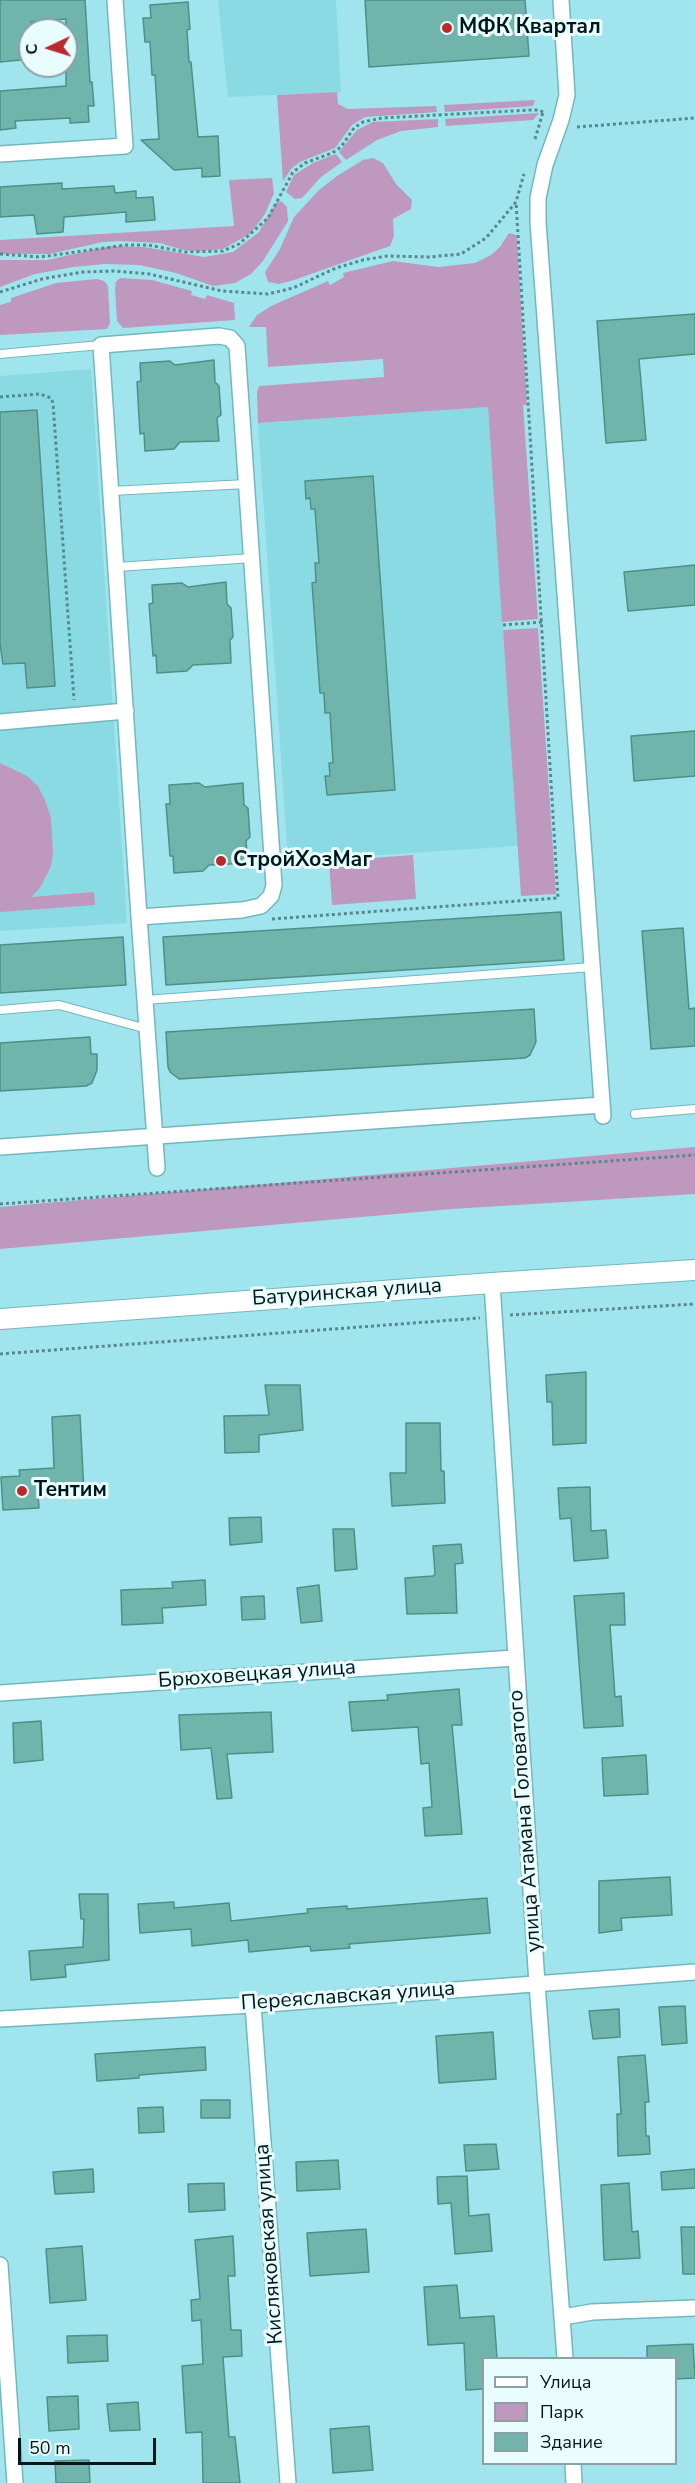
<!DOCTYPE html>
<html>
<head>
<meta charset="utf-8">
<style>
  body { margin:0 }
  #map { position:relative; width:695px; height:2483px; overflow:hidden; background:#a0e5ed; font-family:"Nunito Sans",sans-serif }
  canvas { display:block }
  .legend { position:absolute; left:482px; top:2357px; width:195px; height:108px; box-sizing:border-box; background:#e9fdff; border:2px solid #8ca1a3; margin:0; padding:8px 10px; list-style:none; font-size:18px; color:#00171a }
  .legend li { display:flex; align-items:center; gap:12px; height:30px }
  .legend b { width:30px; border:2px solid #8ca1a3 }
  .north { position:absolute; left:18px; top:18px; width:60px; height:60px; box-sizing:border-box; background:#e9fdff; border:2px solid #8ca1a3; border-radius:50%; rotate:266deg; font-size:16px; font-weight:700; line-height:24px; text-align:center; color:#00171a }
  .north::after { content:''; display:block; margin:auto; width:21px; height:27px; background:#b9292d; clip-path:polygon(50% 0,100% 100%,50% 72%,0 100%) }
  .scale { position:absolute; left:18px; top:2438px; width:138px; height:27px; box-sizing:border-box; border:3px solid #00171a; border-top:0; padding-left:8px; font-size:18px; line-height:21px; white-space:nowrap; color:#00171a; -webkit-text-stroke:4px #e9fdff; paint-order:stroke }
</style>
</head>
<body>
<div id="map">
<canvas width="695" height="2483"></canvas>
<ul class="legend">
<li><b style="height:8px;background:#fff"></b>Улица</li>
<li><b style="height:16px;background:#be98bf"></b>Парк</li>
<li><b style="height:16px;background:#71b4ab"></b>Здание</li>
</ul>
<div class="north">С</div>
<div class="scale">50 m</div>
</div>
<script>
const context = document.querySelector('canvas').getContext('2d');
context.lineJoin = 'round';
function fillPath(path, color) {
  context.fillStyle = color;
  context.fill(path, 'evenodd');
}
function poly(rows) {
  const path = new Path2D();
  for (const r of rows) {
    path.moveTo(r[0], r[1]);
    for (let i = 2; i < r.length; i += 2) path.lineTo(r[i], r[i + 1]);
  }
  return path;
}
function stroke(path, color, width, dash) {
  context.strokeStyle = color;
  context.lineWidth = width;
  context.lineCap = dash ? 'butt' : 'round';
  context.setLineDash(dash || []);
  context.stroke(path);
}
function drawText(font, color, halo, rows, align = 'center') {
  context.font = font + ' "Nunito Sans",sans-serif';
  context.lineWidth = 6;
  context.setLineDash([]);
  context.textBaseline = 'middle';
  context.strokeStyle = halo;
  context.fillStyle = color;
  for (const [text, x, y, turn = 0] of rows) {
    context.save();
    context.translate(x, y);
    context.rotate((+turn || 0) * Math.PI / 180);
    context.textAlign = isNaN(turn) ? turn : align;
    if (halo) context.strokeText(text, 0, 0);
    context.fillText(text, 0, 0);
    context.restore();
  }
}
const built = poly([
  [218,0,336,0,341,92,228,97],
  [91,369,127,923,0,931,0,376],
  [488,407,518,846,288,861,258,423]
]);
const green = poly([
  [337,92,338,104,348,109,436,106,437,112,365,117,352,125,335,148,300,162,292,168,283,181,277,95],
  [535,100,533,106,445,112,444,105],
  [539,113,533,120,446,126,445,119],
  [438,119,438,127,401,131,377,140,346,160,339,152,357,130,373,122],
  [336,154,342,162,321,177,302,198,295,199,286,192,294,175,313,163],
  [373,158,383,163,396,184,412,200,411,209,393,219,394,236,390,246,294,280,279,284,268,282,265,272,280,249,294,217,319,190,337,176,363,160],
  [272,178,274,193,265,214,251,233,223,249,200,251,183,250,160,243,121,241,103,242,49,254,0,254,0,240,234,226,229,180],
  [277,201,282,202,287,207,288,221,263,261,251,274,235,283,213,286,176,273,139,265,105,264,73,267,35,274,0,287,0,260,47,260,111,246,144,247,204,257,233,252,259,232],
  [509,233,516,235,517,239,527,405,523,405,538,619,502,622,488,407,258,423,257,392,259,386,384,377,383,359,268,367,266,327,249,327,257,315,271,306,328,281,330,285,344,277,343,273,393,261,438,267,475,263,491,255,500,247],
  [120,278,152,280,192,291,191,295,205,299,207,295,234,303,235,320,123,328,117,321,115,289,116,282],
  [97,279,104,281,108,286,110,323,107,329,0,335,0,305,11,302,11,298,56,283],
  [538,628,556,894,521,896,503,630],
  [0,763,27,776,38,786,45,800,51,818,53,853,51,866,40,888,31,897,94,892,95,905,0,912],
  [413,855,416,899,332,905,329,861],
  [695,1147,695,1194,452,1209,0,1249,0,1207]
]);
const building = poly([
  [0,0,85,0,90,82,92,82,94,106,88,106,89,122,70,123,70,118,15,121,16,128,0,130,0,91,66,86,66,19,31,22,30,59,0,62,0,0],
  [365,0,525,0,529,56,369,67,365,0],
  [188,2,190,29,187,30,189,62,191,62,198,137,218,136,220,176,202,177,202,168,174,170,141,140,159,139,155,75,152,75,150,42,145,42,143,18,151,18,150,5,188,2],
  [62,183,62,189,114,186,115,193,136,191,136,198,153,197,155,220,126,222,126,212,64,217,63,232,37,234,34,215,0,217,0,187,62,183],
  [695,314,695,354,639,359,646,440,606,443,597,321,695,314],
  [214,360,215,382,219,386,221,415,217,418,219,441,180,442,174,449,145,451,144,433,140,434,137,382,141,381,140,363,170,361,175,365,214,360],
  [37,410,55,686,27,688,25,663,3,664,0,644,0,412,37,410],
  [373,476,395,790,327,795,325,776,330,776,329,763,333,763,330,713,325,713,324,693,320,693,312,583,316,582,315,563,319,563,315,509,311,509,310,498,306,499,305,481,373,476],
  [695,565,695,605,628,611,624,572,695,565],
  [226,582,227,604,231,608,233,637,230,640,231,663,193,665,187,671,157,673,156,655,153,656,149,604,153,603,152,585,182,583,188,587,226,582],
  [695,731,695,776,634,781,631,736,695,731],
  [199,783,205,787,243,783,244,805,248,808,250,837,246,841,248,863,209,865,203,871,174,873,173,856,170,856,166,804,170,804,169,785,199,783],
  [561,912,564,960,166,985,163,937,561,912],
  [683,928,689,1009,695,1008,695,1046,651,1049,642,931,683,928],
  [123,937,126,985,0,993,0,945,123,937],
  [534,1009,536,1042,530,1055,525,1058,179,1079,170,1072,168,1067,166,1032,534,1009],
  [90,1037,91,1054,97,1054,97,1070,92,1083,86,1086,0,1091,0,1043,90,1037],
  [586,1372,586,1443,553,1445,552,1402,547,1402,546,1375,586,1372],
  [265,1385,300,1385,303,1430,259,1435,259,1452,225,1453,224,1416,269,1415,265,1385],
  [80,1415,84,1493,38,1495,39,1508,3,1510,1,1477,20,1476,19,1470,54,1468,52,1417,80,1415],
  [406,1423,440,1423,441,1471,444,1471,445,1503,392,1506,390,1473,406,1473,406,1423],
  [590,1487,591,1531,606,1530,608,1558,574,1561,571,1518,560,1519,558,1488,590,1487],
  [261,1517,262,1542,230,1545,229,1518,261,1517],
  [333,1529,354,1529,357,1569,335,1571,333,1529],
  [461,1544,463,1563,455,1564,457,1613,407,1614,405,1578,433,1576,435,1574,433,1546,461,1544],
  [205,1580,206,1605,162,1608,163,1623,122,1625,121,1590,173,1588,172,1582,205,1580],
  [319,1585,322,1621,301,1623,297,1588,319,1585],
  [624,1593,625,1625,610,1625,615,1697,621,1696,623,1726,584,1728,574,1596,624,1593],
  [264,1596,265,1619,242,1620,241,1597,264,1596],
  [459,1689,462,1725,452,1725,462,1834,425,1836,423,1808,432,1807,429,1763,421,1764,418,1727,352,1731,349,1702,388,1700,387,1695,459,1689],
  [271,1712,273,1752,227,1754,232,1798,217,1799,211,1748,181,1750,179,1715,271,1712],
  [41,1721,43,1760,14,1763,13,1723,41,1721],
  [646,1755,648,1794,604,1796,602,1758,646,1755],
  [670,1877,672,1915,621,1918,622,1930,599,1933,599,1881,670,1877],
  [79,1894,108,1894,109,1960,65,1965,66,1977,31,1980,29,1951,83,1947,84,1919,81,1919,79,1894],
  [487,1898,490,1933,349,1944,350,1948,311,1951,310,1946,249,1952,248,1940,192,1946,191,1929,140,1933,138,1904,174,1902,174,1908,229,1903,231,1921,308,1913,307,1909,347,1906,347,1909,487,1898],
  [685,2006,687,2043,662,2045,659,2007,685,2006],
  [619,2009,620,2037,593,2039,589,2011,619,2009],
  [493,2032,496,2079,439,2083,436,2036,493,2032],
  [205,2047,206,2070,139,2075,139,2078,97,2081,95,2054,205,2047],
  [645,2055,649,2102,645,2102,646,2136,649,2136,650,2154,618,2156,617,2114,621,2114,618,2057,645,2055],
  [201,2100,230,2100,230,2118,201,2118,201,2100],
  [163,2107,164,2132,139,2133,138,2108,163,2107],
  [496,2144,499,2169,466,2171,464,2145,496,2144],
  [338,2160,340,2189,297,2191,296,2162,338,2160],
  [93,2169,94,2192,55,2194,53,2172,93,2169],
  [695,2169,695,2188,662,2190,661,2172,695,2169],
  [467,2176,469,2216,489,2214,492,2251,455,2254,451,2203,438,2204,437,2177,467,2176],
  [224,2183,225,2210,189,2212,188,2184,224,2183],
  [629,2183,632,2232,638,2231,640,2258,604,2260,601,2185,629,2183],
  [681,2227,695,2227,695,2274,683,2274,681,2227],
  [366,2229,369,2272,310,2276,307,2233,366,2229],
  [233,2236,235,2276,228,2276,231,2330,241,2330,242,2356,223,2357,229,2437,235,2437,240,2483,203,2483,202,2432,186,2433,182,2366,203,2364,201,2320,192,2321,191,2300,200,2299,195,2240,233,2236],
  [82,2246,86,2300,50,2303,46,2249,82,2246],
  [457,2285,460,2318,494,2316,497,2358,483,2358,483,2389,466,2390,464,2343,428,2345,424,2287,457,2285],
  [107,2335,108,2361,68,2363,67,2336,107,2335],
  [693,2344,695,2378,675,2379,675,2358,647,2358,647,2346,693,2344],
  [78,2396,79,2429,49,2431,47,2397,78,2396],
  [138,2402,140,2430,110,2431,107,2404,138,2402],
  [369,2426,373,2470,333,2473,330,2429,369,2426],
  [89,2460,90,2483,56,2483,55,2461,89,2460]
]);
const path = poly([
  [577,127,695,118],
  [535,139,543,112],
  [0,254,40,257,126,245,148,245,185,252,223,251,239,244,268,218,293,172,305,163,332,153,341,147,354,128,363,122,382,118,530,110,538,110,546,113],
  [0,292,42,279,83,272,114,271,149,274,222,291,268,294,293,288,336,268,363,260,387,256,429,257,461,254,486,238,516,202,524,174],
  [0,397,40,394,51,398,53,403,74,700],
  [503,625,543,622],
  [272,919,558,898,516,202],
  [0,1204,695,1155],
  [510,1315,695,1304],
  [0,1354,480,1318]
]);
const service = poly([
  [0,354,101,345],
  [111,491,247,484],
  [117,567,253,558],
  [145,1000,592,967],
  [0,1010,59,1005,147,1029],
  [635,1114,695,1109]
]);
const minor = poly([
  [561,0,567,95,561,120,545,165,538,198,538,222,603,1116],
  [0,154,125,146,115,0],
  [0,722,126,711],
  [139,917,242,910,261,906,271,896,274,885,237,346,230,338,219,336,101,345,139,917,157,1168],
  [0,1147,602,1105],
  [492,1283,537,1984,565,2358],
  [0,1693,514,1658],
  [253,2005,288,2483],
  [0,2019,253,2005,695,1972],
  [0,2265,15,2483],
  [563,2317,592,2312,695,2308],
  [573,2464,574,2483]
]);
const tertiary = poly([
  [0,1319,492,1283,695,1270]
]);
const markers = [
  [447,28,6,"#b9292d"],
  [221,861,6,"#b9292d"],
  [22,1491,6,"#b9292d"]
];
const poiNames = [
  ["МФК Квартал",459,28],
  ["СтройХозМаг",233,861],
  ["Тентим",34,1491]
];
const streetNames = [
  ["Батуринская улица",347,1293,-4],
  ["Брюховецкая улица",257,1675,-4],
  ["улица Атамана Головатого",526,1821,-94],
  ["Переяславская улица",348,1997,-4],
  ["Кисляковская улица",270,2244,-94]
];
fillPath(built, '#89dae3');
fillPath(green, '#be98bf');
fillPath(building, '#71b4ab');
stroke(building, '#4d9088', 1.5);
stroke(service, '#72b7bf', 10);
stroke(minor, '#72b7bf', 18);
stroke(tertiary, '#72b7bf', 22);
stroke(path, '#57888d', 3, [3, 3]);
stroke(service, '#fff', 8);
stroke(minor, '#fff', 15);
stroke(tertiary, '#fff', 20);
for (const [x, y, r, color] of markers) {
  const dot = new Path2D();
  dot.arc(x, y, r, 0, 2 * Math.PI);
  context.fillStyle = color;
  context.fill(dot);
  stroke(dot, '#e9fdff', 2);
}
drawText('bold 21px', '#00171a', '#e9fdff', poiNames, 'left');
drawText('21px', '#00171a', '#e9fdff', streetNames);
</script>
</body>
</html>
